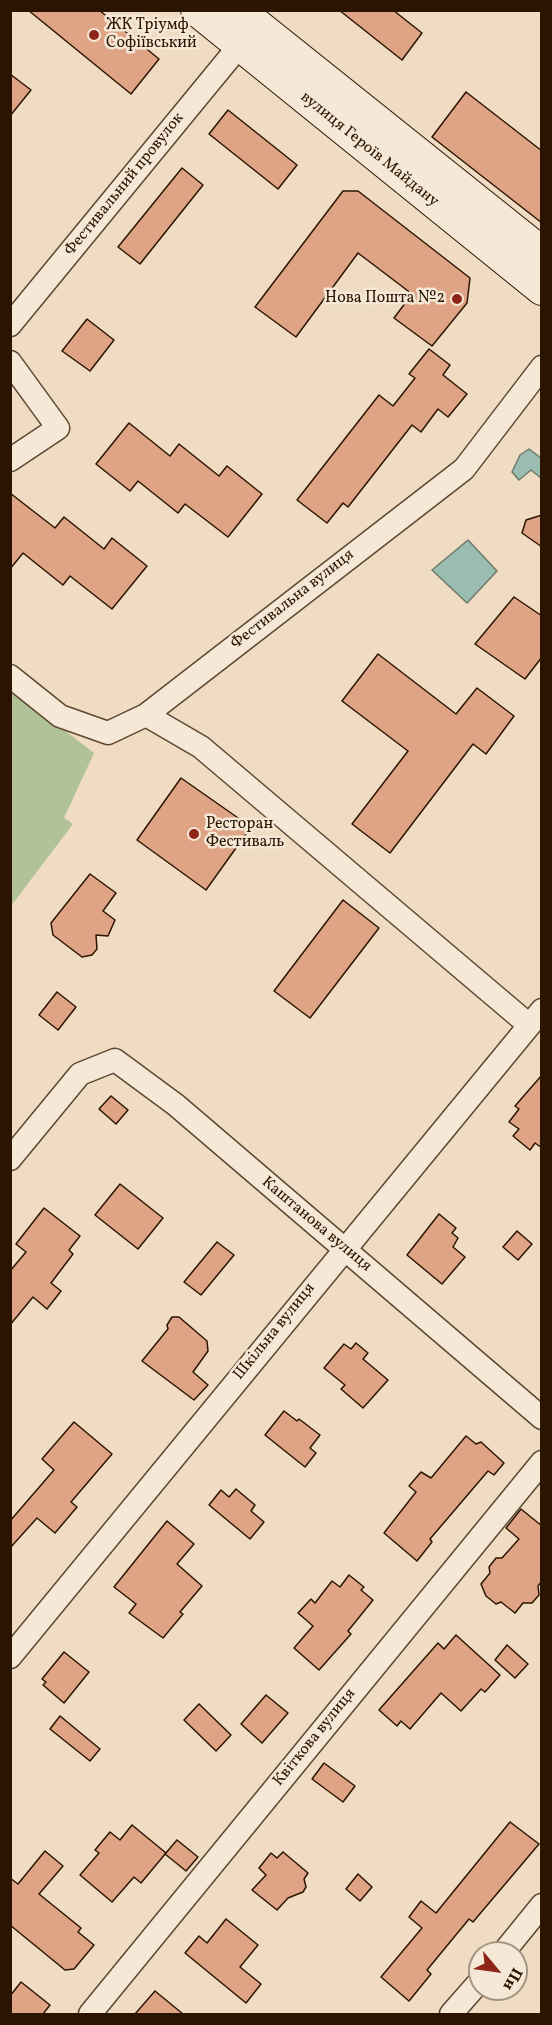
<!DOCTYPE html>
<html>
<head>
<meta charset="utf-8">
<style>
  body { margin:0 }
  #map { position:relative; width:552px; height:2025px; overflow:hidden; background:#efdcc2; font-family:Vollkorn,serif }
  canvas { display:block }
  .frame { position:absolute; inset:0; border:12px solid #2c1500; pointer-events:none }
  .north { position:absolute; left:468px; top:1941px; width:60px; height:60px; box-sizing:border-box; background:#f5e8d7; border:2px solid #a59481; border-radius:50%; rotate:119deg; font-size:16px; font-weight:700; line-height:24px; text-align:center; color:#2c1500 }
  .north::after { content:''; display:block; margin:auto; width:21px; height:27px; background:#8f2418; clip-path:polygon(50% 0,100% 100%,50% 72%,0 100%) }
</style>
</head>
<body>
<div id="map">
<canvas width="552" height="2025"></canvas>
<div class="frame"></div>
<div class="north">Пн</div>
</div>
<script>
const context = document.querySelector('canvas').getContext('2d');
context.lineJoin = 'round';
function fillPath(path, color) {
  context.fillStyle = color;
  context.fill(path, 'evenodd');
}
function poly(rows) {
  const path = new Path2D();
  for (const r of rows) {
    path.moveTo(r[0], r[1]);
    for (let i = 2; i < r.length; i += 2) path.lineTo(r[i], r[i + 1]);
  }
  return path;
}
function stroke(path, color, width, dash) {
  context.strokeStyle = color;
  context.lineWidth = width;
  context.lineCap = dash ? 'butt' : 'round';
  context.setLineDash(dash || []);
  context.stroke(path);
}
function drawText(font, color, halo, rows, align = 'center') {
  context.font = font + ' Vollkorn,serif';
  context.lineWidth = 5;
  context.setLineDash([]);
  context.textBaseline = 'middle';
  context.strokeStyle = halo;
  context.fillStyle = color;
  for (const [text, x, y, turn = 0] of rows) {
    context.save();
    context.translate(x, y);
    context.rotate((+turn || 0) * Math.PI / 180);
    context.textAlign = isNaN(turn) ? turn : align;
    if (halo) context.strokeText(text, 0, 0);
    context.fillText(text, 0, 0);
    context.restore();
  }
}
const green = poly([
  [10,688,94,753,64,818,73,824,11,906]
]);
const water = poly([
  [529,449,541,458,541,478,531,470,519,480,512,472,520,455,529,449],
  [468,540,497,571,467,603,432,570,468,540]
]);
const building = poly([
  [28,10,99,10,159,59,131,94,28,10],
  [339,10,393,10,422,33,402,60,339,10],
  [10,74,31,90,10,116,10,74],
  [466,92,542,151,542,223,432,137,466,92],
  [228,110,297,165,278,189,209,134,228,110],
  [182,168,203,185,140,264,118,247,182,168],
  [343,191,358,191,470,278,467,303,432,346,394,318,412,294,358,253,296,337,255,307,343,191],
  [87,319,114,340,90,371,62,351,87,319],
  [429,349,450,365,443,375,467,394,448,417,438,409,421,432,412,425,348,507,343,503,327,523,297,500,379,395,393,406,415,378,409,374,429,349],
  [129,423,170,456,179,444,219,476,227,466,262,494,228,537,185,504,178,513,138,481,130,491,96,464,129,423],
  [10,493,55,528,64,517,104,549,112,538,147,566,112,609,70,576,63,585,23,553,10,569,10,493],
  [542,515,542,547,522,533,526,520,542,515],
  [514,597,542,616,542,657,525,679,475,644,514,597],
  [378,654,456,714,477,688,514,716,486,754,473,744,390,853,352,824,408,751,342,701,378,654],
  [181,778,251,827,206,890,137,840,181,778],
  [90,874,116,893,103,911,115,920,108,936,96,935,97,949,92,955,82,957,53,935,51,923,90,874],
  [343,900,379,928,310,1018,274,991,343,900],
  [57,992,76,1007,58,1030,39,1015,57,992],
  [542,1075,542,1148,535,1143,530,1150,513,1136,519,1129,509,1122,519,1109,515,1106,542,1075],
  [111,1096,128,1110,116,1124,99,1109,111,1096],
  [120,1184,163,1218,138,1249,95,1215,120,1184],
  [44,1208,80,1236,69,1250,73,1254,51,1283,61,1291,47,1309,33,1297,10,1325,10,1271,26,1252,16,1244,44,1208],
  [439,1214,456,1228,452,1233,458,1238,453,1247,465,1257,442,1284,407,1255,439,1214],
  [517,1231,532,1244,518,1260,503,1247,517,1231],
  [217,1242,234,1255,201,1295,184,1282,217,1242],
  [172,1317,179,1317,207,1341,208,1351,193,1372,208,1385,194,1400,142,1361,168,1329,167,1325,172,1317],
  [356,1343,368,1353,363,1359,388,1380,363,1408,341,1389,345,1385,324,1368,344,1344,351,1349,356,1343],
  [284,1411,297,1421,299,1419,320,1435,310,1448,316,1453,305,1467,265,1435,284,1411],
  [74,1422,112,1454,71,1502,77,1507,55,1533,37,1518,10,1548,10,1521,54,1470,42,1459,74,1422],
  [466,1436,476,1444,481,1442,504,1463,494,1475,488,1471,430,1539,432,1542,417,1561,384,1533,416,1492,409,1486,421,1472,431,1478,466,1436],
  [236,1489,255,1505,251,1511,264,1522,250,1539,209,1505,221,1490,229,1497,236,1489],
  [521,1509,542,1526,542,1581,538,1586,539,1595,532,1603,523,1603,515,1613,501,1602,496,1604,486,1596,481,1584,490,1573,489,1567,496,1558,502,1558,519,1539,506,1528,521,1509],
  [167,1521,194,1544,177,1564,202,1586,180,1612,183,1614,163,1638,129,1613,136,1604,114,1587,167,1521],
  [349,1575,364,1587,361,1590,373,1600,348,1631,351,1634,319,1670,294,1648,313,1626,298,1613,311,1599,315,1603,332,1581,340,1587,349,1575],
  [456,1635,500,1675,485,1692,481,1689,461,1711,441,1693,410,1729,401,1721,397,1726,379,1710,438,1643,444,1649,456,1635],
  [507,1645,528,1664,515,1678,495,1660,507,1645],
  [64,1652,89,1672,64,1703,43,1685,46,1682,42,1679,64,1652],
  [266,1695,288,1713,262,1743,241,1724,266,1695],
  [199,1704,231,1735,216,1751,184,1720,199,1704],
  [60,1716,100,1749,90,1761,50,1729,60,1716],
  [324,1763,355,1786,343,1802,312,1779,324,1763],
  [510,1822,539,1844,473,1922,469,1919,427,1970,431,1974,409,2001,381,1977,422,1928,409,1917,421,1901,436,1913,510,1822],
  [132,1825,166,1853,141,1883,134,1877,112,1902,80,1875,99,1853,95,1850,110,1832,120,1840,132,1825],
  [177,1840,198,1857,186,1871,165,1854,177,1840],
  [45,1851,63,1866,39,1894,81,1928,78,1932,94,1945,74,1969,65,1970,10,1925,10,1878,18,1884,45,1851],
  [283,1852,308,1873,304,1879,306,1887,303,1892,288,1898,277,1910,252,1890,266,1875,259,1868,271,1853,277,1858,283,1852],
  [358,1874,372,1887,360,1901,346,1889,358,1874],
  [226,1919,258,1945,240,1967,261,1984,246,2003,185,1953,199,1936,207,1943,226,1919],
  [21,1982,50,2005,43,2014,10,2014,10,1996,21,1982],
  [155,1991,183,2014,135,2014,155,1991]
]);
const street = poly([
  [10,325,240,45],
  [10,362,58,428,10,460],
  [10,676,60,716,108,733,146,715,464,469,542,367],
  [146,715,201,747,529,1025],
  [10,1159,80,1074,115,1060,176,1105,542,1418],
  [10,1657,542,1010],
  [503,1953,542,1905],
  [90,2014,542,1462],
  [451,2014,480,1981]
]);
const secondary = poly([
  [197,10,542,289],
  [238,10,542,253]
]);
const markers = [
  [94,35,6,"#8f2418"],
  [457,299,6,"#8f2418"],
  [194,834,6,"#8f2418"]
];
const poiNames = [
  ["ЖК Тріумф",106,26],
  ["Софіївський",106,44],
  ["Нова Пошта №2",445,299,"right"],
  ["Ресторан",206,825],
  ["Фестиваль",206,843]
];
const streetNames = [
  ["вулиця Героїв Майдану",369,150,39],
  ["Фестивальний провулок",125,185,-51],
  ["Фестивальна вулиця",293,600,-38],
  ["Каштанова вулиця",316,1225,40],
  ["Шкільна вулиця",275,1332,-51],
  ["Квіткова вулиця",315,1738,-51]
];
fillPath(green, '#b2c298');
fillPath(water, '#9abcb1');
stroke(water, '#6e796a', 1.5);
fillPath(building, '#dfa486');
stroke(building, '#2c1500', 1.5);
stroke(street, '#5d4730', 25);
stroke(secondary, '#2c1500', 34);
stroke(street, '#f5e8d7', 22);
stroke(secondary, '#f5e8d7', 32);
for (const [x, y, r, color] of markers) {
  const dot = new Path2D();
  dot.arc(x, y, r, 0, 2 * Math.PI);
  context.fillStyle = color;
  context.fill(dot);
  stroke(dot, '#f5e8d7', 2);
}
drawText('16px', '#2c1500', '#f5e8d7', poiNames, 'left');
drawText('16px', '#2c1500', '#f5e8d7', streetNames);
</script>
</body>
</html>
